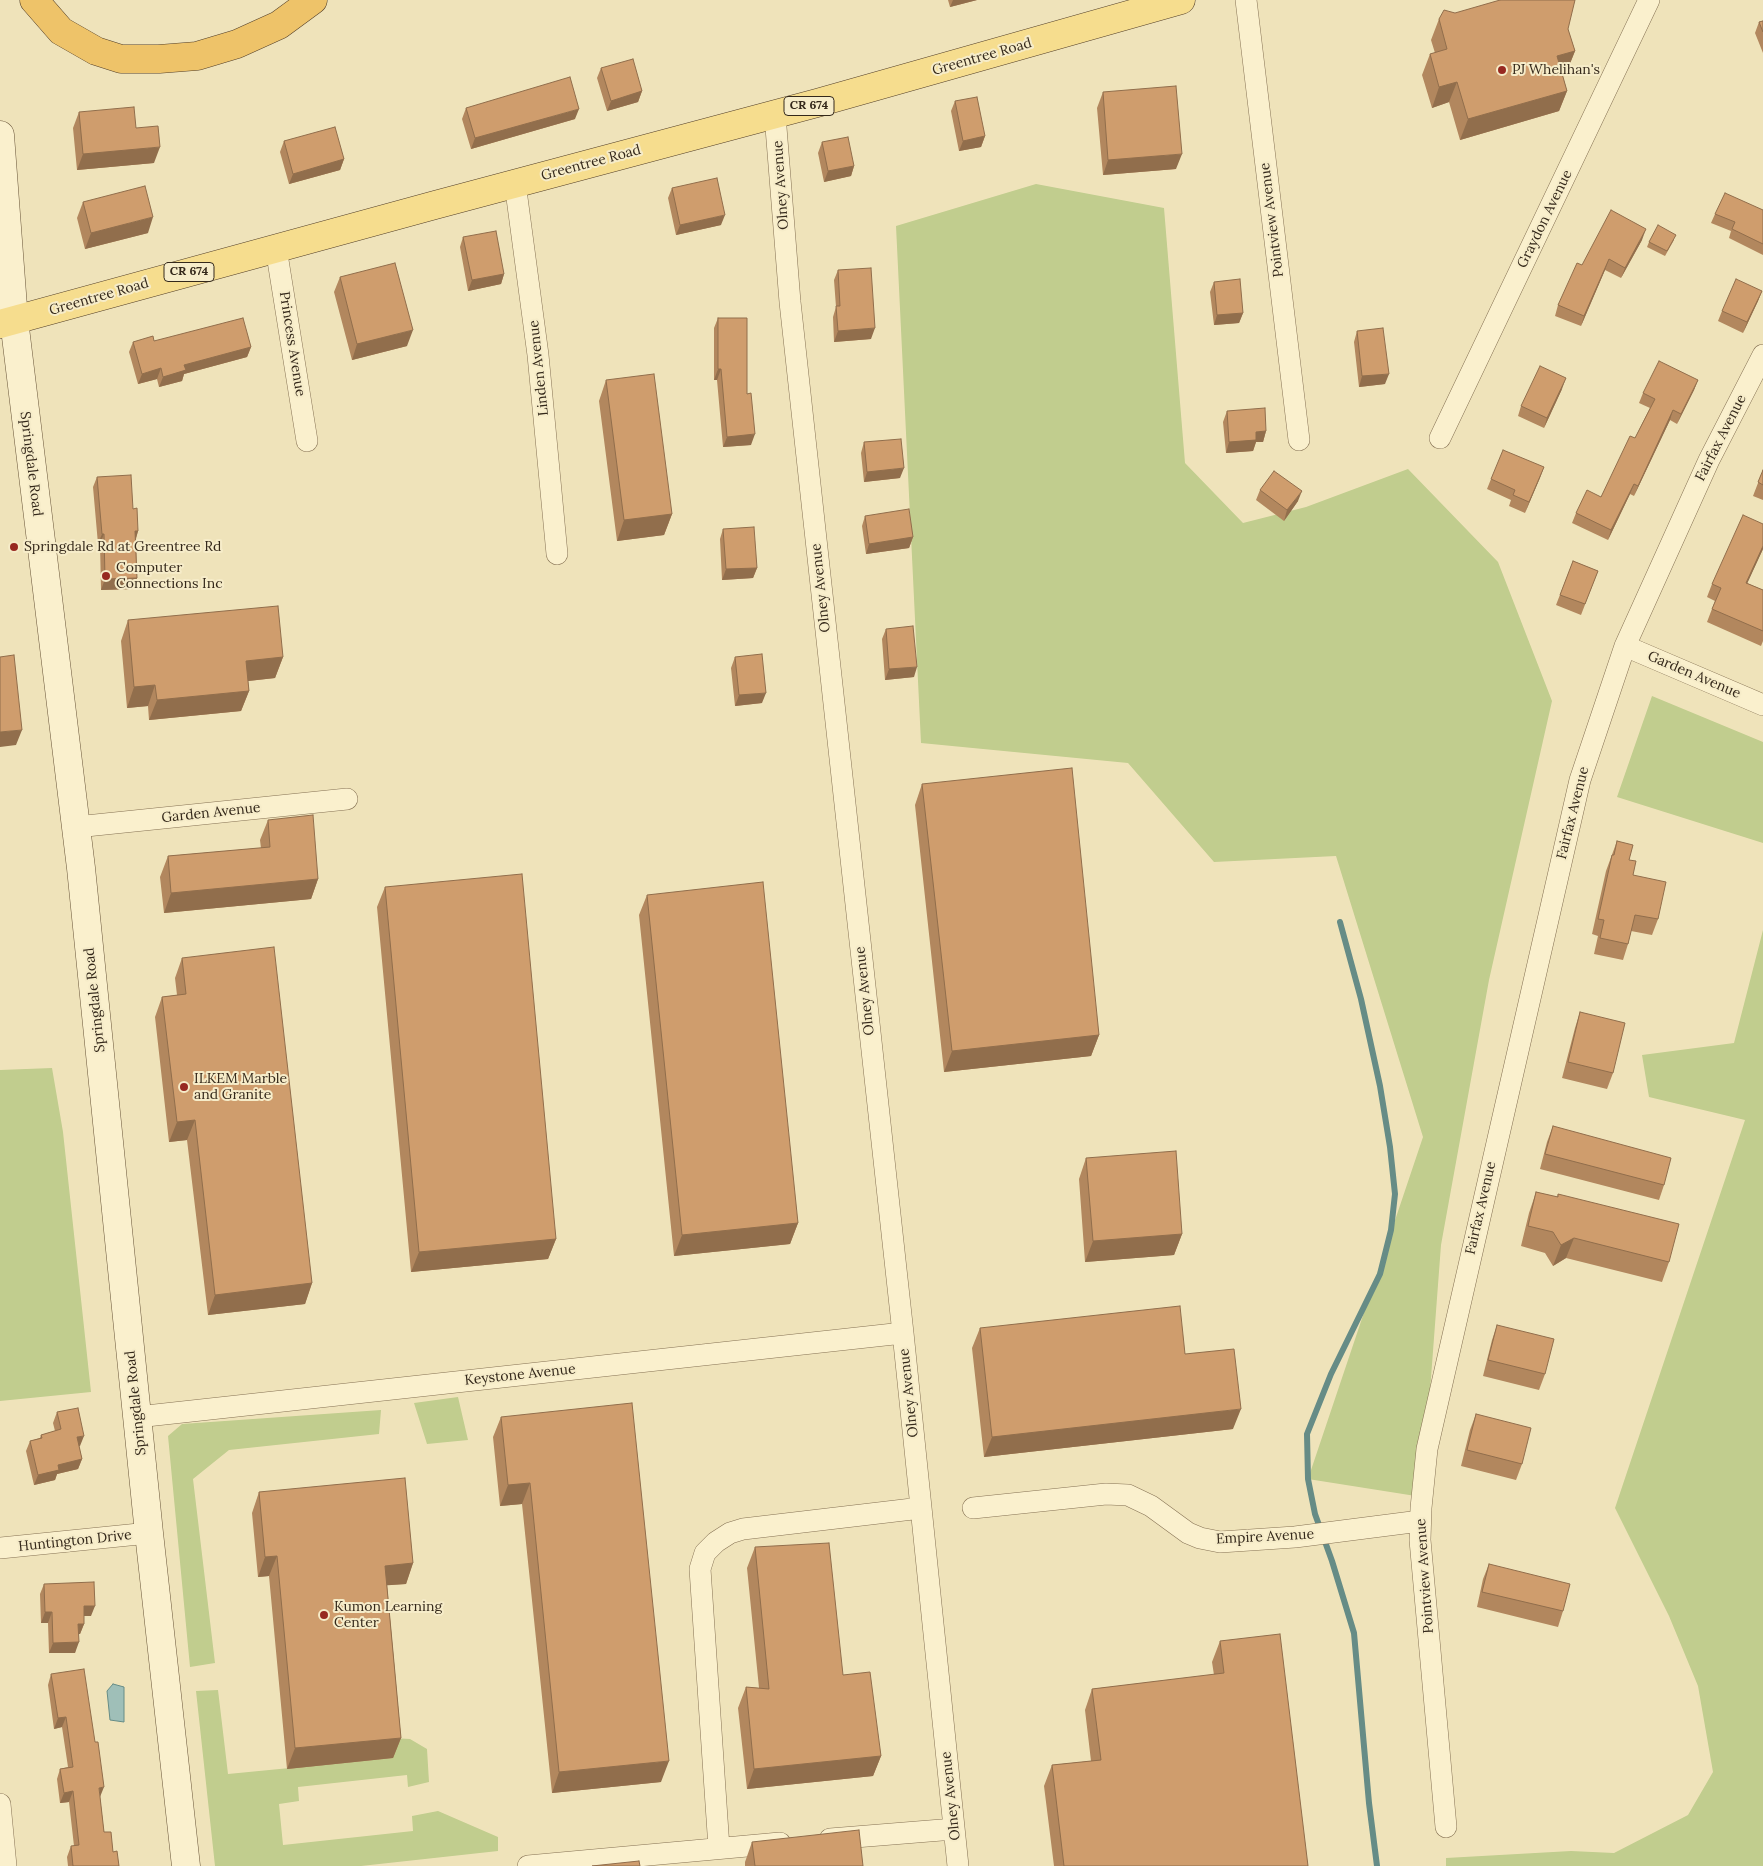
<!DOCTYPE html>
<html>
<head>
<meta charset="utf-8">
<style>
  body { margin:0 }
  canvas { display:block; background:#efe3ba }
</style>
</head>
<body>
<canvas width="1763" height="1866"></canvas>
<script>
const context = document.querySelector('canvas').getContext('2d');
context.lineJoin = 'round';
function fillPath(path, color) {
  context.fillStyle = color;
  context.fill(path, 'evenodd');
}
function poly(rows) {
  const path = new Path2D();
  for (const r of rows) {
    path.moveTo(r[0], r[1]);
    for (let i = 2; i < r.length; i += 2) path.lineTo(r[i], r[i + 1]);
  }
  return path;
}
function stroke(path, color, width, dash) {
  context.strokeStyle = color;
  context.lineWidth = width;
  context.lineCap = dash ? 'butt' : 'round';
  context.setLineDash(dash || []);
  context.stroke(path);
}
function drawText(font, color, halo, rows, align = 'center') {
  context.font = font + ' Lora,serif';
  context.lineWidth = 4;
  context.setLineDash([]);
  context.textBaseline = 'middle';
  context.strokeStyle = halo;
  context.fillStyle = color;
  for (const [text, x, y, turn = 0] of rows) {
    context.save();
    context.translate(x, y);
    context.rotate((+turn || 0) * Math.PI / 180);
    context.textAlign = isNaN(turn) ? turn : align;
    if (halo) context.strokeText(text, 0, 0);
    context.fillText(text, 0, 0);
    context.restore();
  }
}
const green = poly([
  [1036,184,1164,208,1185,463,1243,523,1306,507,1408,469,1498,562,1552,701,1489,980,1441,1245,1422,1497,1308,1479,1423,1137,1336,856,1214,862,1128,763,921,743,896,226],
  [1652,696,1763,742,1763,843,1617,797],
  [1763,930,1763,1866,1446,1866,1446,1858,1571,1851,1614,1853,1688,1815,1713,1772,1698,1686,1669,1616,1615,1508,1745,1120,1649,1097,1642,1055,1734,1043],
  [52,1068,63,1132,91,1392,0,1401,0,1070],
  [458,1397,468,1440,427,1444,414,1403],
  [381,1410,379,1434,229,1450,193,1479,215,1663,190,1667,168,1436,182,1424],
  [218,1690,228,1774,393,1758,392,1738,410,1739,427,1749,429,1782,408,1787,407,1775,298,1787,299,1801,279,1804,283,1845,413,1831,412,1816,438,1811,498,1837,498,1851,361,1866,215,1866,196,1691]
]);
const water = poly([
  [113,1684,124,1687,124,1722,110,1720,107,1691,113,1684]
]);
const stream = poly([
  [1340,922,1361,999,1380,1086,1390,1147,1395,1194,1391,1230,1380,1274,1331,1374,1307,1434,1308,1479,1315,1514,1332,1561,1354,1633,1369,1803,1377,1866]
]);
const minor = poly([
  [1246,0,1299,440],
  [775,115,790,302,903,1333,958,1866],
  [515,183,538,355,557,554],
  [276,248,307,441],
  [1440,438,1649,0],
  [1625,646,1763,705],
  [76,827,347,799],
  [137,1417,903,1333],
  [973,1508,1106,1494,1128,1495,1151,1506,1188,1533,1200,1538,1220,1542,1295,1537,1420,1521],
  [0,1548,149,1533],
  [0,1804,6,1866],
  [1446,1827,1420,1540,1421,1508,1427,1449,1580,780,1625,646,1709,460,1763,355],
  [830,1839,954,1829],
  [719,1848,700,1569,705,1553,716,1542,730,1533,743,1529,921,1508],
  [528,1866,780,1843]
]);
const secondary = poly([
  [0,135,14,320,81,868,149,1533,186,1866]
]);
const primary = poly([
  [0,324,435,205,817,103,1181,0]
]);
const trunk = poly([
  [34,0,61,31,96,51,121,59,159,59,197,56,237,44,279,25,313,0]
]);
const wall = poly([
  [948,0,977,0,950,7],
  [1455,13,1568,29,1575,51,1567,71,1562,73,1567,91,1559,111,1460,140,1449,102,1432,108,1422,75,1430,54,1435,53,1431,40,1439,19],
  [1763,21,1763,53,1755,33,1759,22],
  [601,68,642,91,638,102,607,111,597,78],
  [1103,92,1176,169,1103,175,1097,108],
  [955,101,985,136,981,147,959,151,951,111],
  [466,108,575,119,471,149,462,119],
  [79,112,136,128,154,163,77,170,73,128],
  [284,141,344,159,340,170,289,184,280,152],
  [822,142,854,166,851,176,824,182,818,153],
  [672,188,721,225,676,235,668,198],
  [83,202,148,233,85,249,77,218],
  [1763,210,1763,255,1729,238,1731,231,1711,223,1715,214],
  [463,237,504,274,501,284,468,291,460,247],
  [1642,240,1621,278,1605,270,1581,326,1555,316,1558,305,1582,265],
  [1674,240,1665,256,1647,247,1649,242],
  [838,270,871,339,834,342,833,317,836,307,834,280],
  [340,277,407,346,352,360,334,292],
  [1214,282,1243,313,1239,323,1214,325,1210,292],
  [1762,291,1758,301,1743,333,1718,321,1722,311],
  [718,318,747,394,751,445,723,447,717,380,714,380,714,328],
  [1357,331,1385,384,1359,387,1354,342],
  [154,341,251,347,247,357,184,374,182,381,159,387,157,379,138,384,129,352,133,342],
  [606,380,672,514,664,535,617,541,599,401],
  [1698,380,1694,390,1677,424,1670,420,1634,496,1630,494,1608,540,1572,523,1576,513,1601,497,1635,438,1650,408,1639,403,1643,393],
  [1562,389,1544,428,1518,416,1521,406],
  [1227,411,1266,431,1263,442,1256,442,1253,451,1226,453,1223,422],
  [864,442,900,478,864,482,861,453],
  [1544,467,1525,513,1509,506,1511,500,1487,489,1491,479],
  [1763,470,1763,500,1753,496],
  [97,477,133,509,138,531,136,539,137,578,133,589,101,590,100,544,98,544,93,487],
  [1260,490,1298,501,1284,521,1256,500],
  [865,516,913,537,909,548,866,554,862,526],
  [1763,524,1763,549,1747,583,1763,590,1763,641,1761,646,1707,622,1715,601,1707,597,1712,584],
  [723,529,757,568,753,578,722,580,720,539],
  [1573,561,1598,571,1581,615,1556,605],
  [128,620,283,657,275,678,248,681,249,691,241,711,149,720,148,706,127,708,121,641],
  [886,629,914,677,885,680,882,639],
  [735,657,762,703,735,706,731,668],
  [922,784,1099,1035,1091,1056,944,1072,915,805],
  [268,820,318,879,311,899,164,913,160,877,168,856,261,848,260,840],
  [1617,841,1629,860,1633,875,1658,919,1652,935,1631,931,1628,944,1623,960,1594,954,1598,936,1592,934,1606,871],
  [385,887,556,1239,548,1259,411,1272,377,907],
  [647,895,798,1223,790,1244,674,1256,639,915],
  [182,958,312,1283,305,1304,208,1315,187,1140,169,1142,155,1017,162,997,177,995,175,978],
  [1580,1012,1613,1073,1607,1089,1562,1078,1575,1028],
  [1553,1126,1664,1185,1659,1200,1540,1169,1547,1142],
  [1086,1158,1182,1234,1174,1255,1085,1262,1079,1179],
  [1536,1192,1557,1197,1558,1194,1669,1262,1662,1282,1566,1258,1553,1266,1545,1253,1521,1246,1529,1213],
  [1497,1325,1545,1374,1539,1390,1483,1376,1492,1340],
  [980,1328,1185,1354,1233,1429,984,1457,972,1348],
  [57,1412,80,1446,79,1446,82,1459,78,1469,57,1474,55,1480,34,1485,26,1451,30,1441,40,1438,41,1435,55,1431,53,1423],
  [1476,1414,1522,1464,1516,1480,1461,1466,1470,1430],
  [501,1417,661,1782,552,1793,522,1504,500,1506,493,1437],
  [259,1492,413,1563,406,1584,387,1585,401,1738,393,1758,287,1769,269,1576,258,1577,252,1513],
  [755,1547,843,1675,881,1756,873,1776,747,1789,738,1708,746,1687,759,1688,747,1568],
  [1489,1564,1563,1611,1558,1627,1477,1607,1483,1579],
  [44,1584,91,1616,84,1616,84,1624,80,1634,78,1634,75,1653,49,1653,48,1623,41,1623,40,1594],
  [1220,1641,1308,1866,1054,1866,1044,1786,1052,1765,1091,1761,1085,1710,1092,1689,1214,1675,1212,1662],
  [51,1674,100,1797,104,1832,119,1866,68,1866,67,1857,71,1846,74,1846,69,1802,60,1803,57,1779,60,1769,68,1767,62,1727,54,1729,48,1685],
  [752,1842,863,1866,745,1866,745,1862]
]);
const shadedWall = poly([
  [953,0,977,0,950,7],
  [1575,51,1567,71,1549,76,1557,56],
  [1457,82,1449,102,1432,108,1439,87],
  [642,91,638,102,607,111,611,101],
  [1567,91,1559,111,1460,140,1468,119],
  [579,109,575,119,471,149,475,138],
  [985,136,981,147,959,151,963,141],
  [160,147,154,163,77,170,83,154],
  [1182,154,1176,169,1103,175,1108,160],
  [344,159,340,170,289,184,293,174],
  [854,166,851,176,824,182,828,171],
  [725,215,721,225,676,235,680,225],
  [153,217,148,233,85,249,91,233],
  [1646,229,1642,240,1621,278,1625,268],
  [1609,259,1605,270,1581,326,1584,316],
  [504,274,501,284,468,291,472,280],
  [1762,291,1758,301,1743,333,1747,322],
  [1243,313,1239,323,1214,325,1217,315],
  [875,328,871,339,834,342,838,331],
  [413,330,407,346,352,360,357,344],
  [251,347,247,357,184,374,182,381,159,387,163,377,184,365],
  [161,368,157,379,138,384,142,374],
  [718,369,721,369,717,380,714,380],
  [1389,374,1385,384,1359,387,1362,376],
  [1566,378,1562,389,1544,428,1547,418],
  [1698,380,1694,390,1677,424,1681,414],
  [1673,410,1670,420,1634,496,1638,486],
  [1266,431,1263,442,1256,442,1253,451,1226,453,1229,442,1256,432],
  [755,434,751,445,723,447,727,437],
  [1544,467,1540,478,1525,513,1529,502],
  [904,468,900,478,864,482,867,472],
  [1634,484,1630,494,1608,540,1611,530],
  [1302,491,1298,501,1284,521,1287,510],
  [672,514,664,535,617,541,624,520],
  [135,531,138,531,135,541],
  [102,534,104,534,100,544,98,544],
  [913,537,909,548,866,554,869,544],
  [1763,546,1763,549,1741,597,1746,583],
  [757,568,753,578,722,580,726,569],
  [137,578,133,589,101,590,105,579],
  [283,657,275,678,239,682,246,661],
  [917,667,914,677,885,680,889,669],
  [155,685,148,706,127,708,134,687],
  [249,691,241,711,149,720,157,700],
  [766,693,762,703,735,706,739,695],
  [22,730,16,745,0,747,0,732],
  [318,879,311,899,164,913,171,893],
  [1099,1035,1091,1056,944,1072,952,1051],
  [195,1120,187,1140,169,1142,177,1122],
  [798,1223,790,1244,674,1256,682,1235],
  [1182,1234,1174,1255,1085,1262,1093,1241],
  [1574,1238,1566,1258,1553,1266,1561,1245],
  [556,1239,548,1259,411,1272,419,1252],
  [312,1283,305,1304,208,1315,215,1295],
  [1241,1409,1233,1429,984,1457,992,1437],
  [84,1436,80,1446,74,1448,77,1437],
  [82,1459,78,1469,57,1474,55,1480,34,1485,38,1475,58,1465],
  [530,1483,522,1504,500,1506,508,1485],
  [277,1556,269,1576,258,1577,265,1557],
  [413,1563,406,1584,377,1586,385,1566],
  [84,1606,95,1606,91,1616,80,1616],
  [45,1612,52,1612,48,1623,41,1623],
  [78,1624,84,1624,80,1634,74,1634],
  [79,1642,75,1653,49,1653,53,1643],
  [66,1717,62,1727,54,1729,58,1718],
  [401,1738,393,1758,287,1769,295,1748],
  [881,1756,873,1776,747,1789,754,1769],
  [669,1761,661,1782,552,1793,559,1772],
  [104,1787,100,1797,99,1788],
  [73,1791,69,1802,60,1803,64,1793]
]);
const building = poly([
  [1500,0,1575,0,1568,29,1575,51,1557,56,1567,91,1468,119,1457,82,1439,87,1430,54,1447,49,1439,19,1444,10,1455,13,1500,0],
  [1763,21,1763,32,1759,22,1763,21],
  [633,59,642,91,611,101,601,68,633,59],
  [570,77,579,109,475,138,466,108,570,77],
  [1176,86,1182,154,1108,160,1103,92,1176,86],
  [977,97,985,136,963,141,955,101,977,97],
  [134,107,136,128,158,126,160,147,83,154,79,112,134,107],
  [335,127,344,159,293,174,284,141,335,127],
  [848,137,854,166,828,171,822,142,848,137],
  [717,178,725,215,680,225,672,188,717,178],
  [145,186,153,217,91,233,83,202,145,186],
  [1725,193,1763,210,1763,244,1732,229,1735,222,1715,214,1725,193],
  [1611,210,1646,229,1625,268,1609,259,1584,316,1558,305,1577,263,1582,265,1611,210],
  [1658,225,1676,235,1667,251,1649,242,1658,225],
  [496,231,504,274,472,280,463,237,496,231],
  [395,263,413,330,357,344,340,277,395,263],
  [871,268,875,328,838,331,836,306,840,306,838,270,871,268],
  [1240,279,1243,313,1217,315,1214,282,1240,279],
  [1736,279,1762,291,1747,322,1722,311,1736,279],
  [243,318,251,347,184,365,186,370,163,377,161,368,142,374,133,342,153,336,154,341,243,318],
  [718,318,747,318,747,394,751,393,755,434,727,437,721,369,718,369,718,318],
  [1383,328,1389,374,1362,376,1357,331,1383,328],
  [1659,361,1698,380,1681,414,1673,410,1638,486,1634,484,1611,530,1576,513,1587,490,1601,497,1630,436,1635,438,1655,399,1643,393,1659,361],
  [1540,366,1566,378,1547,418,1521,406,1540,366],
  [654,374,672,514,624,520,606,380,654,374],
  [1265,408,1266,431,1256,432,1256,440,1229,442,1227,411,1265,408],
  [901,439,904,468,867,472,864,442,901,439],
  [1503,450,1544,467,1529,502,1513,495,1515,490,1491,479,1503,450],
  [1763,470,1763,485,1758,482,1763,470],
  [1274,471,1302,491,1287,510,1260,490,1274,471],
  [131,475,133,509,137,508,138,531,135,531,137,578,105,579,104,534,102,534,97,477,131,475],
  [909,509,913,537,869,544,865,516,909,509],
  [1743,515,1763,524,1763,546,1746,583,1763,590,1763,631,1712,609,1721,588,1712,584,1743,515],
  [754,527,757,568,726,569,723,529,754,527],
  [1573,561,1598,571,1585,604,1560,595,1573,561],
  [278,606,283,657,246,661,249,691,157,700,155,685,134,687,128,620,278,606],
  [913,626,917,667,889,669,886,629,913,626],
  [762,654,766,693,739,695,735,657,762,654],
  [14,655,22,730,0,732,0,657,14,655],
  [1072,768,1099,1035,952,1051,922,784,1072,768],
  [313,815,318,879,171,893,168,856,270,847,268,820,313,815],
  [1617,841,1633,845,1629,860,1636,861,1633,875,1666,882,1658,919,1635,915,1628,944,1600,938,1604,920,1598,919,1612,855,1614,855,1617,841],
  [522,874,556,1239,419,1252,385,887,522,874],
  [763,882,798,1223,682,1235,647,895,763,882],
  [274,947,312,1283,215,1295,195,1120,177,1122,162,997,186,994,182,958,274,947],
  [1580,1012,1625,1023,1613,1073,1568,1062,1580,1012],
  [1553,1126,1671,1158,1664,1185,1545,1154,1553,1126],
  [1176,1151,1182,1234,1093,1241,1086,1158,1176,1151],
  [1536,1192,1558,1197,1558,1194,1679,1224,1669,1262,1574,1238,1561,1245,1553,1232,1528,1226,1536,1192],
  [1180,1306,1185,1354,1234,1349,1241,1409,992,1437,980,1328,1180,1306],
  [1497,1325,1554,1339,1545,1374,1488,1360,1497,1325],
  [632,1403,669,1761,559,1772,530,1483,508,1485,501,1417,632,1403],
  [78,1408,84,1436,77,1437,82,1459,58,1465,59,1470,38,1475,30,1441,42,1438,41,1435,61,1429,57,1412,78,1408],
  [1476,1414,1531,1428,1522,1464,1467,1450,1476,1414],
  [405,1478,413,1563,385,1566,401,1738,295,1748,277,1556,265,1557,259,1492,405,1478],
  [829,1543,843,1675,870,1672,881,1756,754,1769,746,1687,769,1689,755,1547,829,1543],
  [1489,1564,1570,1584,1563,1611,1482,1592,1489,1564],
  [94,1582,95,1606,84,1606,84,1624,78,1624,79,1642,53,1643,52,1612,45,1612,44,1584,94,1582],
  [1280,1634,1308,1866,1064,1866,1052,1765,1101,1760,1092,1689,1224,1673,1220,1641,1280,1634],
  [84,1669,95,1742,98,1742,104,1787,99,1788,104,1832,111,1832,113,1852,117,1851,119,1866,73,1866,71,1846,79,1845,73,1791,64,1793,60,1769,73,1767,66,1717,58,1718,51,1674,84,1669],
  [859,1830,863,1866,755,1866,752,1842,859,1830],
  [639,1861,640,1866,592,1866,639,1861]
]);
const markers = [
  [1502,70,5,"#972921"],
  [14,547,5,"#972921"],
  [106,576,5,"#972921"],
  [184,1087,5,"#972921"],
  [324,1615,5,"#972921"]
];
const shields = [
  [809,106,50],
  [189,272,50]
];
const shieldNames = [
  ["CR 674",809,106],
  ["CR 674",189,272]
];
const streetNames = [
  ["Greentree Road",982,57,-16],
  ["Greentree Road",591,163,-15],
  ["Olney Avenue",781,185,-94],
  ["Graydon Avenue",1545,219,-64],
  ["Pointview Avenue",1272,220,-97],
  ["Greentree Road",99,297,-16],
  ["Princess Avenue",292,344,81],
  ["Linden Avenue",539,368,-96],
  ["Fairfax Avenue",1721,438,-63],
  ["Springdale Road",31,464,83],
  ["Olney Avenue",821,588,-96],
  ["Garden Avenue",1694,675,23],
  ["Garden Avenue",211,813,-6],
  ["Fairfax Avenue",1573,813,-76],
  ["Olney Avenue",865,991,-96],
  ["Springdale Road",95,1000,-96],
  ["Fairfax Avenue",1481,1208,-77],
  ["Keystone Avenue",520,1375,-6],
  ["Olney Avenue",909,1393,-96],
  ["Springdale Road",136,1403,-96],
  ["Empire Avenue",1265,1537,-3],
  ["Huntington Drive",75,1541,-6],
  ["Pointview Avenue",1425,1576,-94],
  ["Olney Avenue",951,1796,-96]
];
const poiNames = [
  ["PJ Whelihan's",1512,70],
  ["Springdale Rd at Greentree Rd",24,547],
  ["Computer",116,568],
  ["Connections Inc",116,584],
  ["ILKEM Marble",194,1079],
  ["and Granite",194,1095],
  ["Kumon Learning",334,1607],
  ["Center",334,1623]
];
fillPath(green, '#c1cd8e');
fillPath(water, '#9fbfb8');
stroke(water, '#668c86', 1);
stroke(stream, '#668c86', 6);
stroke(minor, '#867254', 22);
stroke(secondary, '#675337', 29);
stroke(primary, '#533f29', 29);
stroke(trunk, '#533f29', 29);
stroke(minor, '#faf0cd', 21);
stroke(secondary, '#faf0cd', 28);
stroke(primary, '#f6dd8e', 28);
stroke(trunk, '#eec369', 28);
fillPath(wall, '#b2875e');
fillPath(shadedWall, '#916e4c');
fillPath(building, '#cf9d6d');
stroke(building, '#916e4c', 1);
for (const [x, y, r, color] of markers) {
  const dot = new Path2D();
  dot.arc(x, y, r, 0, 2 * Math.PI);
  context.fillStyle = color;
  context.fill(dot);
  stroke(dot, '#f6ecc9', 2);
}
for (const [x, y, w] of shields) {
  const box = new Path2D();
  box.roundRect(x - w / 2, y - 9.5, w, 19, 4);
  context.fillStyle = '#f6ecc9';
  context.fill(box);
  stroke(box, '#34281a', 1);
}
drawText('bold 12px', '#34281a', null, shieldNames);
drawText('14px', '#34281a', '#f6ecc9', streetNames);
drawText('14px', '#34281a', '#f6ecc9', poiNames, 'left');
</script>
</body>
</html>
